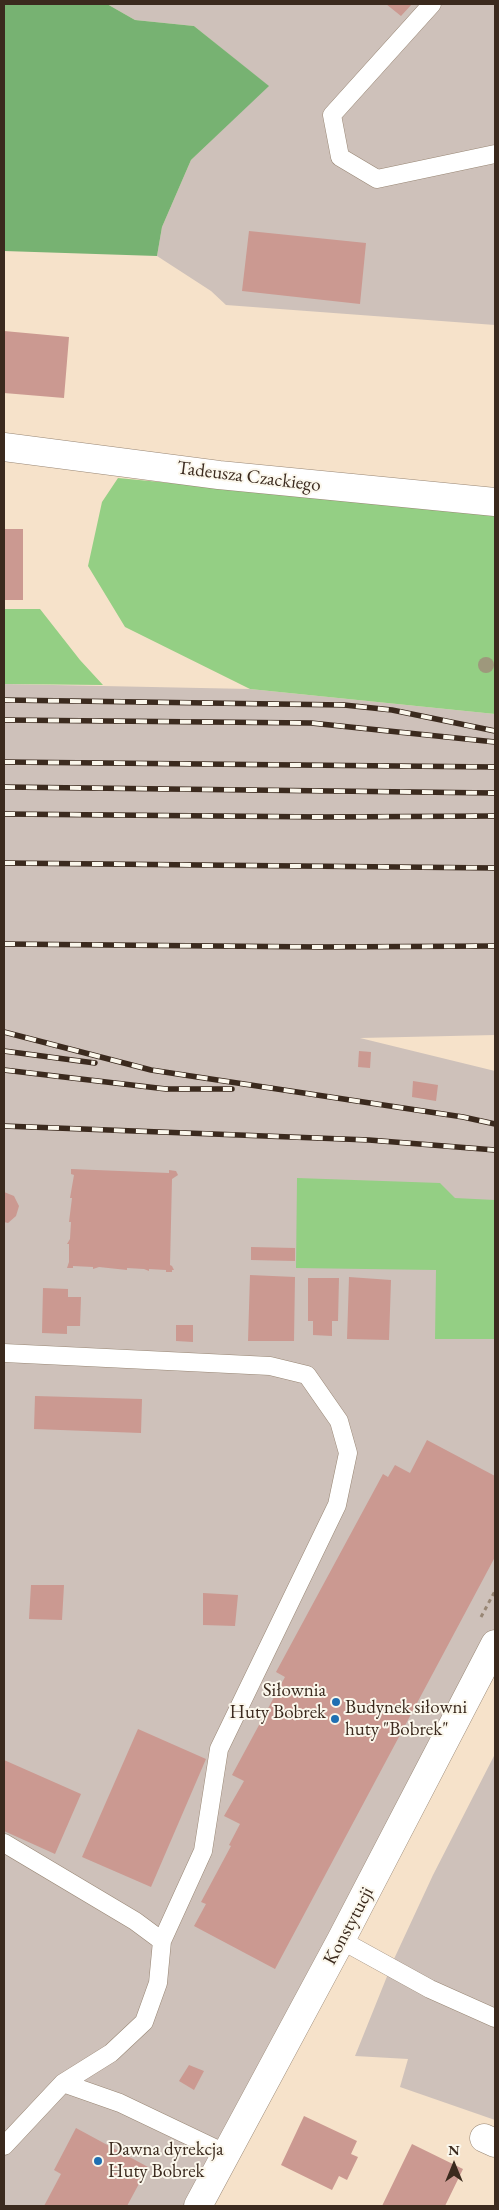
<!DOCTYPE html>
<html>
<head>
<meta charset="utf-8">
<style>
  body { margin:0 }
  #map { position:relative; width:499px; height:2210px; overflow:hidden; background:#f6e2ca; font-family:"EB Garamond",serif }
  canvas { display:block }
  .frame { position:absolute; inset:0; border:5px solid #3b2a1e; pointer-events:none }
  .north { position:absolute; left:429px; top:2140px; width:50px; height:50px; -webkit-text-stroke:4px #fbf7ec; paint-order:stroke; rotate:0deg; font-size:14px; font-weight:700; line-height:20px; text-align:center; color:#3b2a1e }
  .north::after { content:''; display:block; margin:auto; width:18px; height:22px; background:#3b2a1e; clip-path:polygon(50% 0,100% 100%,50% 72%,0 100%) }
</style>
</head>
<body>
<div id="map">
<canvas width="499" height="2210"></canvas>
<div class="frame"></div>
<div class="north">N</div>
</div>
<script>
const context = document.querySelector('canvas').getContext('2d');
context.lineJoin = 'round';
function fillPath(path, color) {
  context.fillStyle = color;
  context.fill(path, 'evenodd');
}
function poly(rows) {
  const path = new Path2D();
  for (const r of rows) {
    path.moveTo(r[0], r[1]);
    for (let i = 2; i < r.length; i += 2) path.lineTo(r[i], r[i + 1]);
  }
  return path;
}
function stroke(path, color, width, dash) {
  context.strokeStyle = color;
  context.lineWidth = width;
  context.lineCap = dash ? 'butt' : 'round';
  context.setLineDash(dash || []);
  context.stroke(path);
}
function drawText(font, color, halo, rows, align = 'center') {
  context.font = font + ' "EB Garamond",serif';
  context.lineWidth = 4;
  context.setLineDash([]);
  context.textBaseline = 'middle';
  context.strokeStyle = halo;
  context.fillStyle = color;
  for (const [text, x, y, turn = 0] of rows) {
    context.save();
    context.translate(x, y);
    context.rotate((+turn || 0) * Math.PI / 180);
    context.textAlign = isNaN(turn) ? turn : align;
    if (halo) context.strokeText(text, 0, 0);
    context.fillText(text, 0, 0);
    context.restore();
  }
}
const industrial = poly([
  [107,4,495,4,495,325,226,305,211,291,157,256,162,227,191,160,268,86,194,26,135,20],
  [4,684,250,689,495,714,495,1035,360,1038,495,1071,495,1644,198,2206,4,2206],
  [495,1754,495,2120,400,2087,408,2059,355,2056,394,1959,433,1875]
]);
const green = poly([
  [118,478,495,514,495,714,250,689,125,627,88,566,102,502],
  [4,609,40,609,80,660,103,685,4,684],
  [297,1178,440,1183,455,1198,495,1200,495,1339,435,1339,436,1270,296,1268]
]);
const forest = poly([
  [4,4,107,4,135,20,194,26,269,86,191,160,162,227,157,256,4,251]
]);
const building = poly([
  [386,4,412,4,401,16],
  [249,231,366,243,360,304,242,291],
  [4,331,69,337,64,398,4,393],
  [4,529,23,529,23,600,4,600],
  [359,1051,371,1052,370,1068,358,1067],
  [413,1081,438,1085,436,1101,412,1097],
  [71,1169,169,1173,169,1170,176,1171,178,1175,172,1179,170,1265,172,1266,174,1270,172,1270,172,1272,166,1272,166,1270,149,1269,149,1271,144,1269,127,1268,127,1270,99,1267,93,1269,93,1267,73,1266,73,1268,67,1268,69,1262,69,1244,67,1244,70,1239,71,1222,69,1222,72,1198,70,1198,74,1175,71,1174],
  [4,1192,14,1196,19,1206,16,1216,8,1223,4,1222],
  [251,1247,295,1248,295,1261,251,1260],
  [250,1275,295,1277,294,1341,248,1341],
  [349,1277,391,1280,389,1340,347,1339],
  [308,1278,339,1278,338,1321,332,1321,332,1336,313,1335,313,1321,308,1321],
  [43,1288,68,1289,68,1297,81,1297,80,1326,67,1326,67,1334,42,1333],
  [176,1325,193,1325,193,1342,176,1341],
  [35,1396,142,1399,141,1433,34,1429],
  [427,1440,495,1476,495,1557,275,1969,194,1926,206,1904,201,1902,231,1846,229,1845,240,1824,224,1816,244,1781,232,1775,285,1677,276,1672,383,1474,388,1477,395,1465,410,1473],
  [31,1585,64,1585,62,1620,29,1619],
  [203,1593,238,1595,235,1626,203,1625],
  [138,1729,206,1759,151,1887,82,1857],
  [4,1760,81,1794,55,1854,4,1831],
  [189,2065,204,2071,194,2090,179,2081],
  [304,2116,357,2141,351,2154,358,2157,347,2180,339,2176,332,2190,281,2165],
  [76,2128,148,2167,127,2206,44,2206,61,2174,54,2170],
  [412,2144,463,2169,445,2206,382,2206]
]);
const path = poly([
  [481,1617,495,1591]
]);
const service = poly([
  [432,4,332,115,340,157,377,179,495,154],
  [4,1353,270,1366,307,1375,339,1421,348,1453,337,1505,219,1749,203,1851,162,1941],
  [4,1843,135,1921,162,1941,158,1983,144,2022,111,2053,63,2083,4,2146],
  [341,1940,430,1989,495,2018],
  [63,2083,120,2103,227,2154]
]);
const minor = poly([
  [4,447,219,475,495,502],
  [484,2138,495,2143]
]);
const tertiary = poly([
  [198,2206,341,1940,495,1644]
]);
const rail = poly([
  [4,700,344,705,392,710,495,731],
  [4,720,311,723,495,742],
  [4,762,495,767],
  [4,787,495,793],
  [4,814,324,817,495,816],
  [4,863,495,868],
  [4,944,320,947,495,946],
  [4,1032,151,1070,463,1117,495,1124],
  [4,1051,95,1063],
  [4,1070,166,1089,232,1089],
  [4,1126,369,1140,495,1150]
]);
const trees = [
  [486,665]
];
const markers = [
  [336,1702,5,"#1f6fb2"],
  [335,1719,5,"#1f6fb2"],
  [98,2161,5,"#1f6fb2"]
];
const streetNames = [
  ["Tadeusza Czackiego",249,477,7],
  ["Konstytucji",349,1926,-62]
];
const poiNames = [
  ["Siłownia",326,1691,"right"],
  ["Huty Bobrek",326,1713,"right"],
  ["Budynek siłowni",345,1708],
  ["huty \"Bobrek\"",345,1730],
  ["Dawna dyrekcja",108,2150],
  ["Huty Bobrek",108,2172]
];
fillPath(industrial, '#cec1ba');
fillPath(green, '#94cf84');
fillPath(forest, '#77b272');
fillPath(building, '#cb9991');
stroke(service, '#988674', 19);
stroke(minor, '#988674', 29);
stroke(tertiary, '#988674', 29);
stroke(path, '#988674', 3, [4, 4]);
stroke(service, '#fff', 18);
stroke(minor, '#fff', 28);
stroke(tertiary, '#fff', 28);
stroke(rail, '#3b2a1e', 5.5);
stroke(rail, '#fbf7ec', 4, [11]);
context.fillStyle = '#9e987c';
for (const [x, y] of trees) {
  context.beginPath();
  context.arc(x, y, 8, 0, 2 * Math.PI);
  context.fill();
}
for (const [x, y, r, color] of markers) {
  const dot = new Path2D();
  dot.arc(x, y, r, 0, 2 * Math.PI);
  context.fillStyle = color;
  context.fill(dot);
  stroke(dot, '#fbf7ec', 2);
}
drawText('19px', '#3b2a1e', '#fbf7ec', streetNames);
drawText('19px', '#3b2a1e', '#fbf7ec', poiNames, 'left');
</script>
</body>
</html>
